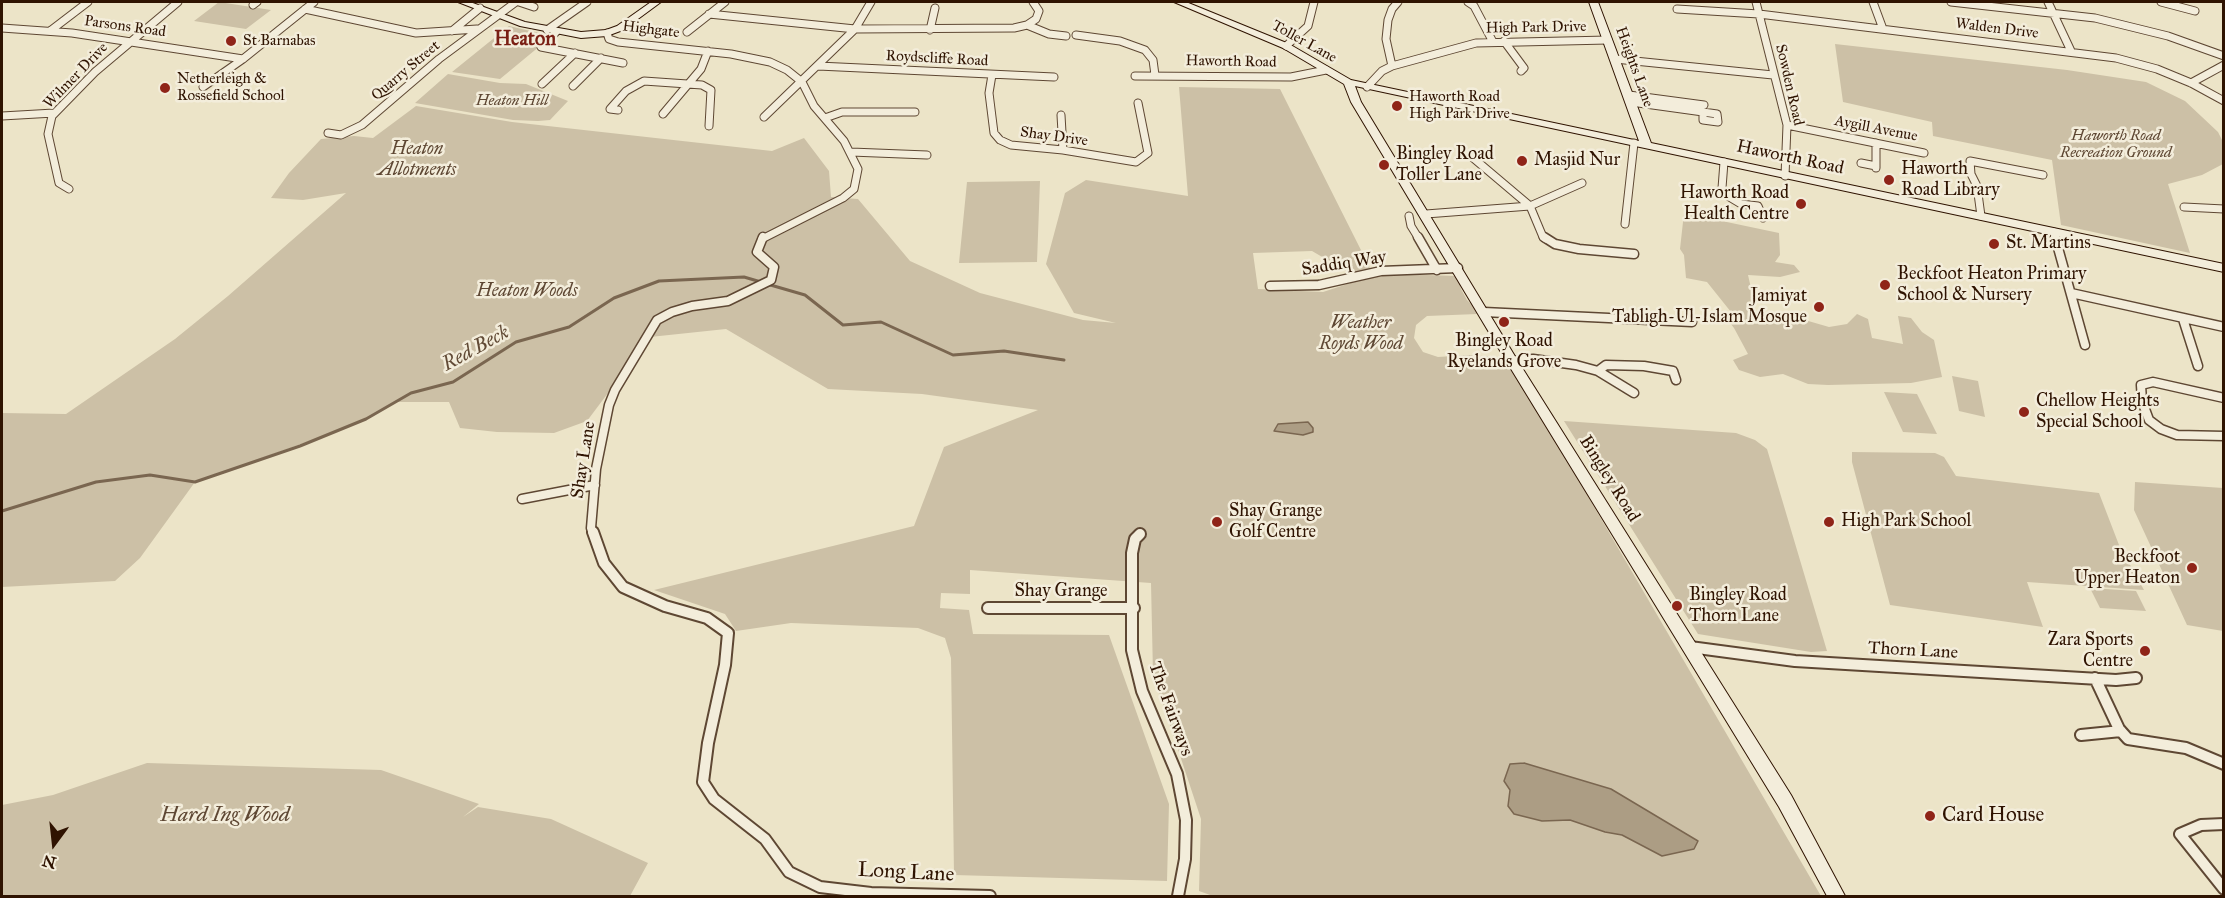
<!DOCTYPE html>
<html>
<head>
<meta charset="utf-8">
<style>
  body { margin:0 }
  #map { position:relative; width:2225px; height:898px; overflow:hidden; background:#ece4c8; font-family:"IM FELL Great Primer",serif }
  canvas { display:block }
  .frame { position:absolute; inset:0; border:3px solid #2f1301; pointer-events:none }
  .north { position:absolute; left:24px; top:814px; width:60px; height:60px; -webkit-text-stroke:4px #f3eddb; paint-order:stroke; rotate:195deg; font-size:16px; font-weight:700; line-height:24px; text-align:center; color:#2f1301 }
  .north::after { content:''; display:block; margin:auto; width:21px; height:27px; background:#2f1301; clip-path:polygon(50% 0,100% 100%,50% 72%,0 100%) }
</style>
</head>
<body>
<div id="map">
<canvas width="2225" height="898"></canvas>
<div class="frame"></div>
<div class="north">N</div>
</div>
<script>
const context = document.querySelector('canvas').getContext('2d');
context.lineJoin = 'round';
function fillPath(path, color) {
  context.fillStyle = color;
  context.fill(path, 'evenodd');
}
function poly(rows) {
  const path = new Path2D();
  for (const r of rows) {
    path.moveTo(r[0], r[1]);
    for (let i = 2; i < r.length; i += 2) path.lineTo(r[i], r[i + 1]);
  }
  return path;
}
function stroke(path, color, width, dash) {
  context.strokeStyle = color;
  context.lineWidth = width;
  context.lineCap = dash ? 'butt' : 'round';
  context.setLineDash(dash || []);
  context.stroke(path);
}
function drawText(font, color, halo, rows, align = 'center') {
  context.font = font + ' "IM FELL Great Primer",serif';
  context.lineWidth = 5;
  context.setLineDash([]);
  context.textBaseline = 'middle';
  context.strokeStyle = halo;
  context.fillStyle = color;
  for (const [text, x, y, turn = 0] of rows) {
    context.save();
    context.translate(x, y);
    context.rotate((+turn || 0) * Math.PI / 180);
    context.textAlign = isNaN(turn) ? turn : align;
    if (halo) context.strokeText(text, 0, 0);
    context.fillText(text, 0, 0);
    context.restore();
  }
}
const green = poly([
  [219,2,271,10,246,29,194,21],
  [509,26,552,36,500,79,452,72],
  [1835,44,2067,70,2146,82,2185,101,2218,132,2223,142,2223,164,2202,175,2168,184,2190,253,2061,225,2052,160,1933,136,1932,122,1843,102],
  [448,74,500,83,526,84,568,101,550,120,538,121,513,120,415,103],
  [1179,87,1280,89,1371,270,1348,272,1312,251,1253,253,1258,289,1323,292,1366,278,1399,274,1455,276,1459,280,1461,289,1467,300,1476,309,1477,314,1427,316,1416,325,1414,338,1423,352,1438,357,1469,355,1499,357,1505,366,1512,366,1821,896,1213,896,1199,891,1201,819,1153,674,1151,583,970,570,970,594,941,593,940,608,969,610,973,634,1109,635,1169,804,1167,881,954,875,951,658,945,638,918,628,791,623,736,631,725,614,654,590,914,526,944,447,1038,410,922,394,828,389,726,329,650,337,587,421,554,433,497,432,460,428,449,402,395,402,366,419,332,433,195,482,140,558,115,581,2,587,2,413,66,414,175,339,228,296,346,193,303,200,271,198,289,173,321,139,354,136,373,138,416,106,512,122,772,151,804,138,829,171,831,197,858,199,910,261,980,293,1083,320,1116,323,1074,313,1046,264,1065,193,1086,180,1188,196],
  [1040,181,1037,262,959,263,967,182],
  [1684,213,1779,233,1780,255,1775,262,1794,265,1800,272,1780,277,1748,275,1755,306,1754,317,1773,321,1787,317,1798,318,1829,327,1847,324,1857,314,1868,319,1872,338,1903,344,1898,316,1911,318,1922,332,1934,340,1942,377,1911,383,1828,385,1808,384,1783,374,1760,377,1739,370,1733,360,1748,354,1734,328,1727,319,1731,312,1707,282,1686,278,1684,255,1680,249],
  [1952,376,1978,381,1985,417,1959,411],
  [1884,392,1917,394,1937,434,1903,432],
  [1564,421,1736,433,1755,440,1767,449,1827,651,1811,652,1698,634],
  [1852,452,1935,453,1944,457,1956,476,2099,493,2119,545,2144,590,2027,582,2043,627,1890,605,1852,462],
  [2135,482,2223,488,2223,631,2187,625,2134,510],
  [2090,588,2136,591,2146,611,2100,608],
  [147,763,381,770,479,804,463,817,478,807,551,819,648,863,630,896,2,896,2,805,53,795]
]);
const water = poly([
  [1308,422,1313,428,1313,432,1303,435,1274,431,1278,424,1308,422],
  [1524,763,1611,789,1698,841,1694,849,1662,856,1622,835,1605,832,1570,820,1542,821,1514,814,1508,806,1510,790,1504,781,1510,764,1524,763]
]);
const stream = poly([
  [767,284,805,295,843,325,881,322,953,355,1004,351,1064,360],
  [2,511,96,482,150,475,195,482,300,446,366,419,411,393,453,382,516,342,569,327,614,298,659,281,744,277,761,282]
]);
const streetFar2 = poly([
  [519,2,534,7],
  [1468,2,1474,6,1493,42],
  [1756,2,1787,125,1785,176],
  [1873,2,1883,29],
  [1951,2,2095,18,2168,36,2224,56],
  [2048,2,2071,51],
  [2161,2,2195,11],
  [253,5,257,2],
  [305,9,416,33,477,29],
  [1677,9,1759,14,2116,58,2157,69,2191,83,2224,101],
  [709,14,855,29,1014,28,1027,25,1036,19,1039,11,1033,2],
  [1027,25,1049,34,1066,36],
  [2,28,72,33,243,59],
  [547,30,587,2],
  [930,30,935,8],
  [50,31,88,2],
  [452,31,480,8],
  [556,32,541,47,623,63],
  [687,32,725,2],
  [607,33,609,39,618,42,731,54,770,62,787,70,802,82,814,106,844,141,858,169,854,189,843,198,762,239],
  [1076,35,1120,41,1145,50,1153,60,1155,75],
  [1504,41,1524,68,1521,71],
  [1286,46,1308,26,1314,2],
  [1615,59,1773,75],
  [818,66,1054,77],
  [1392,66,1386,39,1388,20,1392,9,1398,2],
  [992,75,989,93,994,133,1000,140,1011,145,1063,150,1136,162,1148,153,1138,103],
  [1135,76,1291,77,1326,70],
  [2191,83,2224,65],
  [542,84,575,53],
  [573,86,601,58],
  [203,87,243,59,314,2],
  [1367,87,1382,71,1392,66,1476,43,1608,40],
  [1629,95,1704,105],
  [1631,102,1703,112],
  [618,110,610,109,626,91,644,81,702,85,711,90,709,126],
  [1703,112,1717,114,1718,122,1703,120,1703,112],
  [663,114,701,69,708,51],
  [1061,115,1063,150],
  [2,116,54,113],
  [764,117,855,29,871,2],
  [825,118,842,112,915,112],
  [1787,125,1924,153],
  [328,133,341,135,362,125,439,59,516,2],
  [1876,143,1876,168],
  [851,152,927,155],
  [1472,157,1530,206,1543,237,1546,239],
  [1724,162,1722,188,1726,195,1741,204,1758,206,1763,218],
  [1861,163,1876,166],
  [69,189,59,183,48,134,52,116,95,72,178,2],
  [2184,207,2224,209],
  [1426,214,1530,206,1582,183],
  [1409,216,1411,226,1419,239],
  [1981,216,1977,186,1971,174,1970,161,2043,175],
  [1625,224,1634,143],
  [2054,232,2056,239]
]);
const streetFar1 = poly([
  [1418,237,1437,270],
  [1544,237,1555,244,1579,249,1634,254],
  [2055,237,2085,345],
  [1270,286,1319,285,1381,271,1458,268],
  [2071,293,2224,327],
  [1484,312,1692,322],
  [2183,319,2198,366],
  [1512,361,1533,359,1576,365,1598,371,1634,393],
  [1598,371,1606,365,1644,366,1673,371,1676,380],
  [2224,398,2153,382,2141,385,2142,401,2149,420,2161,429,2177,435,2224,436],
  [522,499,595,485],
  [593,534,591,528,596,469,609,405,615,390,657,320,672,312,692,306,728,301,771,280,774,267,757,252,763,237]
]);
const street = poly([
  [593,532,604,563,623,587,665,606,707,618,728,633,725,665,708,743,703,782,714,799,765,839,789,872,820,887,871,893,990,896],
  [1140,534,1135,539,1132,553,1132,650,1142,691,1177,774,1186,820,1185,859,1178,896],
  [988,608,1134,608],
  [1690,647,1795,661,2116,680,2136,678],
  [2095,678,2119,729,2128,739,2186,748,2224,764],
  [2081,735,2121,731],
  [2224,824,2201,825,2180,834,2224,889]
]);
const secondary = poly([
  [458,2,470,2,525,22,581,32,606,30,617,26,651,2,661,2,623,30,607,36,581,38,520,26,458,2],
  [1174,2,1186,2,1289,44,1351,80,1639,141,1589,2,1598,2,1651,143,2224,264,2224,272,1355,86,1361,102,1516,358,1791,795,1845,896,1827,896,1779,807,1508,364,1351,102,1344,84,1283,48,1174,2]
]);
const markers = [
  [231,41,6,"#8f2418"],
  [165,88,6,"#8f2418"],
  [1397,106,6,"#8f2418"],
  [1522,161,6,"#8f2418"],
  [1384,165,6,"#8f2418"],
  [1889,180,6,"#8f2418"],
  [1801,204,6,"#8f2418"],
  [1994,244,6,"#8f2418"],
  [1885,285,6,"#8f2418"],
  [1819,307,6,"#8f2418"],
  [1504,322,6,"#8f2418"],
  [2024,412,6,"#8f2418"],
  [1217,522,6,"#8f2418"],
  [1829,522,6,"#8f2418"],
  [2192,568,6,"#8f2418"],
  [1677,606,6,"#8f2418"],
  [2145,651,6,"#8f2418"],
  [1930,816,6,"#8f2418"]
];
const farStreetnames = [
  ["Parsons Road",125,27,8],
  ["High Park Drive",1536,28,-1],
  ["Walden Drive",1997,29,7],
  ["Highgate",651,30,7],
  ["Toller Lane",1304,42,29],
  ["Roydscliffe Road",937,59,3],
  ["Haworth Road",1231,62,1],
  ["Heights Lane",1634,67,70],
  ["Quarry Street",406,71,-40],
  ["Wilmer Drive",76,76,-46],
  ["Sowden Road",1789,85,77],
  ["Aygill Avenue",1876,129,11],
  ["Shay Drive",1054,137,8]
];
const farPoinames = [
  ["St Barnabas",243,41],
  ["Netherleigh &",177,79],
  ["Rossefield School",177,96],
  ["Haworth Road",1409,97],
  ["High Park Drive",1409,114]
];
const farParknames = [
  ["Heaton Hill",512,101],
  ["Haworth Road",2116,136],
  ["Recreation Ground",2116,153]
];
const parkNames = [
  ["Heaton",417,150],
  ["Allotments",417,171],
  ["Heaton Woods",527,292],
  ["Weather",1361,324],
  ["Royds Wood",1361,345]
];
const poiNames = [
  ["Bingley Road",1396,155],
  ["Toller Lane",1396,176],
  ["Masjid Nur",1534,161],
  ["Haworth",1901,170],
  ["Road Library",1901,191],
  ["Haworth Road",1789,194,"right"],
  ["Health Centre",1789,215,"right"],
  ["St. Martins",2006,244],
  ["Beckfoot Heaton Primary",1897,275],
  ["School & Nursery",1897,296],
  ["Jamiyat",1807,297,"right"],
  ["Tabligh-Ul-Islam Mosque",1807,318,"right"],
  ["Bingley Road",1504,342,"center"],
  ["Ryelands Grove",1504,363,"center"],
  ["Chellow Heights",2036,402],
  ["Special School",2036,423],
  ["Shay Grange",1229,512],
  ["Golf Centre",1229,533],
  ["High Park School",1841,522],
  ["Beckfoot",2180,558,"right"],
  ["Upper Heaton",2180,579,"right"],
  ["Bingley Road",1689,596],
  ["Thorn Lane",1689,617],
  ["Zara Sports",2133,641,"right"],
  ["Centre",2133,662,"right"]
];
const streetNames = [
  ["Haworth Road",1790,158,12],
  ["Saddiq Way",1344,264,-9],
  ["Shay Lane",584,460,-81],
  ["Bingley Road",1609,479,58],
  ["Shay Grange",1061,592],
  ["Thorn Lane",1913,651,3],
  ["The Fairways",1170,709,70]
];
const farDistrictnames = [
  ["Heaton",525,40]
];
const waterNames = [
  ["Red Beck",476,349,-29]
];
const nearParknames = [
  ["Hard Ing Wood",225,816]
];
const nearPoinames = [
  ["Card House",1942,816]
];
const nearStreetnames = [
  ["Long Lane",906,873,3]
];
fillPath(green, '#ccc0a6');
fillPath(water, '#ac9d84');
stroke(water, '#7a6650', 1.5);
stroke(stream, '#7a6650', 3);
stroke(streetFar2, '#5e4733', 9);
stroke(streetFar1, '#5e4733', 11);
stroke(street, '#5e4733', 14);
stroke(secondary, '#2f1301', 2);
stroke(streetFar2, '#f3eddb', 7);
stroke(streetFar1, '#f3eddb', 8);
stroke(street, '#f3eddb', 10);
fillPath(secondary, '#f3eddb');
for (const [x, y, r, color] of markers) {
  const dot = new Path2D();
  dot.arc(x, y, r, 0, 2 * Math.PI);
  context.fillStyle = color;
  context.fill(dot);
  stroke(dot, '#f3eddb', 2);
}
drawText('15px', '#2f1301', '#f3eddb', farStreetnames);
drawText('15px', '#2f1301', '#f3eddb', farPoinames, 'left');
drawText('italic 15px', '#5e4733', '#f3eddb', farParknames);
drawText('italic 18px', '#5e4733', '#f3eddb', parkNames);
drawText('18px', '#2f1301', '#f3eddb', poiNames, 'left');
drawText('18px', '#2f1301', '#f3eddb', streetNames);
drawText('bold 20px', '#7a1f14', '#f3eddb', farDistrictnames);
drawText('italic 20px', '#614a35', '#f3eddb', waterNames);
drawText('italic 21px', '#5e4733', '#f3eddb', nearParknames);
drawText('21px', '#2f1301', '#f3eddb', nearPoinames, 'left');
drawText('21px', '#2f1301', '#f3eddb', nearStreetnames);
</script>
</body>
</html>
